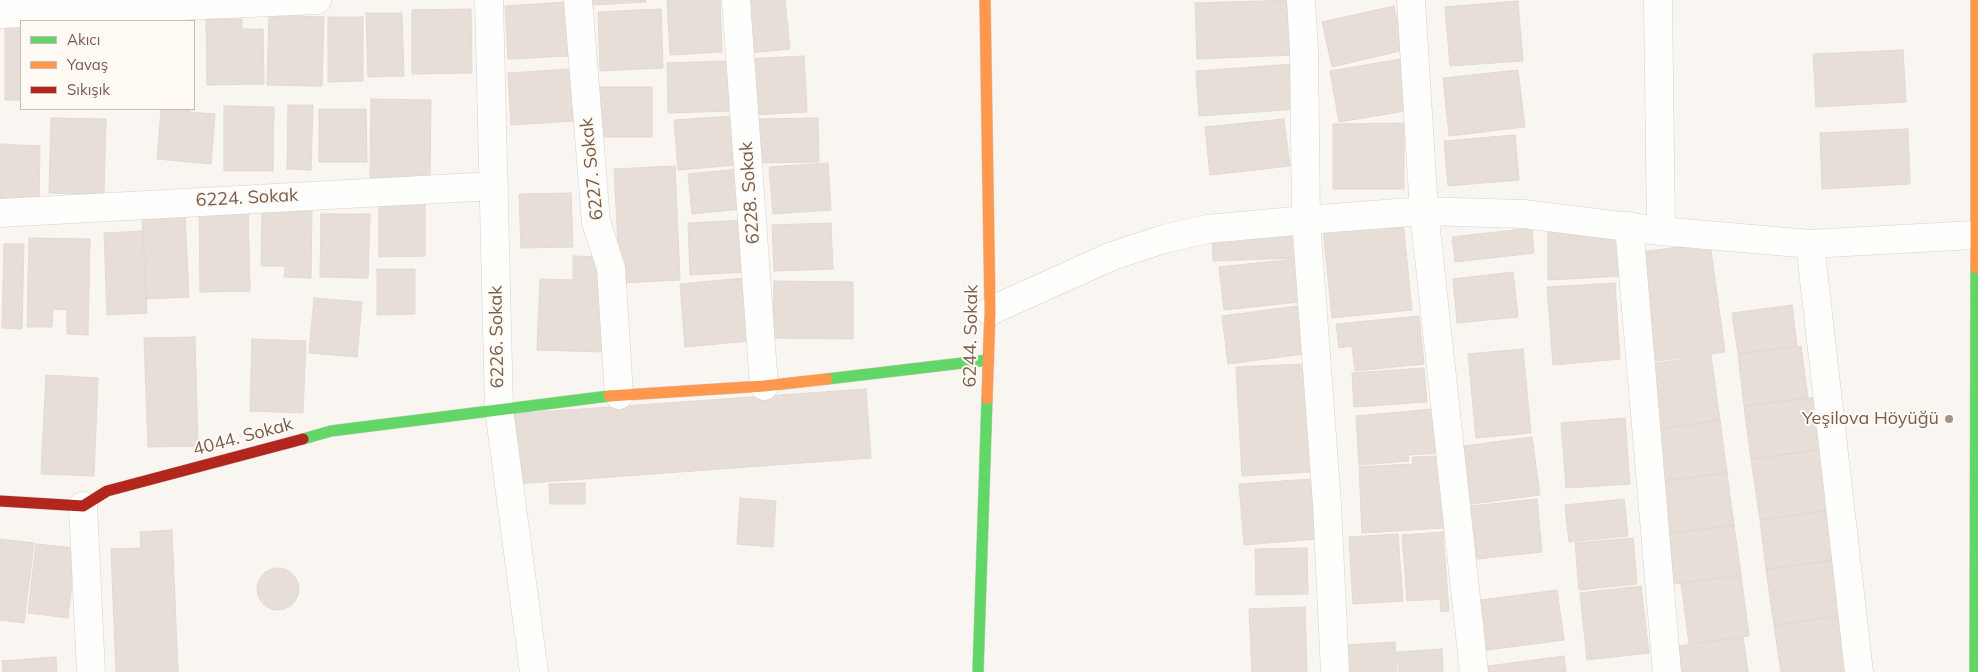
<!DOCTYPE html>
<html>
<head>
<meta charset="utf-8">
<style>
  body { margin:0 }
  #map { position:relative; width:1978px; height:672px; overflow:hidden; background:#f9f5f0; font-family:Mulish,sans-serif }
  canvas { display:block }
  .legend { position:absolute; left:20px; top:20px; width:175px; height:90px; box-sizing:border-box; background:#fffaf3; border:1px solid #cabbb1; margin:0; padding:6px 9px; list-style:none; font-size:15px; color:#7a5c4d }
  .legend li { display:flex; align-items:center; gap:10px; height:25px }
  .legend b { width:25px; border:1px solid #cabbb1 }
</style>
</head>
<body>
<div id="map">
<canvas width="1978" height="672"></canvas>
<ul class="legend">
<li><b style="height:6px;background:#63d668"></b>Akıcı</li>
<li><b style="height:6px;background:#ff974d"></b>Yavaş</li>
<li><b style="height:6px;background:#b3261e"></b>Sıkışık</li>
</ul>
</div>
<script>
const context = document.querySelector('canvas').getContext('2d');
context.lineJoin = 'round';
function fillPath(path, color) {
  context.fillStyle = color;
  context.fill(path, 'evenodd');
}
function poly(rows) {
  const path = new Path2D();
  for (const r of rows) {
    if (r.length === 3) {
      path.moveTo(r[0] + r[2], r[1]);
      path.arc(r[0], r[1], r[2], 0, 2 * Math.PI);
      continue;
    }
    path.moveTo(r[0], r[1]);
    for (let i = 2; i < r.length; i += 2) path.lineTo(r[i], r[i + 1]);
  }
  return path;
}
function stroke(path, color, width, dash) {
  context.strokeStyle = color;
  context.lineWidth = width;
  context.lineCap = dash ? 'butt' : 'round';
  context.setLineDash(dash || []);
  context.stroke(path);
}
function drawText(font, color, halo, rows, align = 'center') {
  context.font = font + ' Mulish,sans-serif';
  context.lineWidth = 4;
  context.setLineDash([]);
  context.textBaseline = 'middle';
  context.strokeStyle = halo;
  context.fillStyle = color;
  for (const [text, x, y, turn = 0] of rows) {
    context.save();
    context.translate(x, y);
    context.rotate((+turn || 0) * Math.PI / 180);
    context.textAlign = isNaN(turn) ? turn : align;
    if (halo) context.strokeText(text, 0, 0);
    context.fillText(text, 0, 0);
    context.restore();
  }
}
const building = poly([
  [592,0,646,0,646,2,592,5,592,0],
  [667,0,720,0,722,52,670,55,667,0],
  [744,0,785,0,790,49,749,53,744,0],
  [1292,0,1294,55,1197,59,1195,3,1292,0],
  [1518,1,1523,61,1450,66,1445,7,1518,1],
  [566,2,569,56,508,59,505,6,566,2],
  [1394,6,1404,50,1332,67,1322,22,1394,6],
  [471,9,472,73,412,74,412,10,471,9],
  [661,9,663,68,600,71,598,12,661,9],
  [366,13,402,13,404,76,368,77,366,13],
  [269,15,324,17,322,86,267,85,269,15],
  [328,17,363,17,363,81,328,82,328,17],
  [206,19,242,19,242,29,263,29,264,84,207,85,206,19],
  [5,21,21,21,21,100,5,100,5,21],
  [1903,50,1906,102,1816,107,1813,54,1903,50],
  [804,56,807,112,752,115,749,59,804,56],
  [1401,59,1411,110,1339,122,1330,71,1401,59],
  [727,61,729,111,668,113,667,63,727,61],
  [1295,64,1299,109,1199,116,1196,71,1295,64],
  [570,69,574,121,511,125,508,73,570,69],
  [1518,70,1525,127,1449,136,1443,78,1518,70],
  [597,87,652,87,652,137,597,137,597,87],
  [371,99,431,100,430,179,370,178,371,99],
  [288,105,313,105,311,170,287,169,288,105],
  [224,106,274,107,273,171,224,171,224,106],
  [161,109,190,109,190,112,215,114,211,164,157,159,161,109],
  [319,109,366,109,367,162,319,162,319,109],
  [732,116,736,165,678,170,674,120,732,116],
  [51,118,106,119,104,195,49,193,51,118],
  [818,118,819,162,756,163,755,119,818,118],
  [1284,119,1290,166,1210,175,1205,127,1284,119],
  [1404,123,1404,189,1333,189,1333,124,1404,123],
  [1908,129,1910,184,1822,189,1820,133,1908,129],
  [1515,135,1519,180,1448,186,1444,141,1515,135],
  [0,144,40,146,39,199,0,198,0,144],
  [828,163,831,210,773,214,769,167,828,163],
  [675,166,680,280,620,283,614,169,675,166],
  [739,169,743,209,692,214,688,174,739,169],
  [571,193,573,247,521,248,519,194,571,193],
  [379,202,425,202,425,256,379,257,379,202],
  [248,206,250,291,200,292,199,207,248,206],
  [262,210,312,211,311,278,284,277,285,266,261,266,262,210],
  [185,213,189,297,146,299,142,215,185,213],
  [321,214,370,214,368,278,320,277,321,214],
  [745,220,748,272,690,275,688,223,745,220],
  [1403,221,1412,310,1332,318,1323,229,1403,221],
  [1548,222,1618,232,1621,276,1548,280,1548,222],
  [831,223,833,269,774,271,772,225,831,223],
  [1294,228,1295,258,1213,261,1212,231,1294,228],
  [1532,228,1534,253,1455,262,1452,237,1532,228],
  [143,231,147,313,107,315,104,233,143,231],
  [29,238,90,239,88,335,67,334,67,310,53,309,52,327,27,327,29,238],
  [1710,243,1725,352,1656,361,1641,252,1710,243],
  [4,244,24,244,22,329,2,328,4,244],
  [573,256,607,257,604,352,537,350,540,279,573,280,573,256],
  [1295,259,1299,302,1224,310,1219,267,1295,259],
  [377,269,415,269,415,314,377,315,377,269],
  [1513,272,1518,317,1457,323,1453,279,1513,272],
  [744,278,749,341,685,347,680,284,744,278],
  [774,281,853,282,853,339,773,338,774,281],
  [1615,283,1620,359,1553,365,1547,287,1615,283],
  [314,298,362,302,357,357,309,353,314,298],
  [1792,305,1797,346,1738,354,1732,313,1792,305],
  [1298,306,1304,354,1228,364,1222,316,1298,306],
  [1419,316,1424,364,1355,371,1352,346,1339,348,1336,324,1419,316],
  [195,337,198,446,148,447,144,338,195,337],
  [252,339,306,341,303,413,250,411,252,339],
  [1801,346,1808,398,1744,406,1738,354,1801,346],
  [1523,349,1531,433,1476,438,1468,354,1523,349],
  [1711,355,1720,420,1658,429,1649,364,1711,355],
  [1305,364,1310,472,1242,476,1236,367,1305,364],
  [1424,368,1427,402,1354,407,1352,373,1424,368],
  [46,375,98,378,94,476,41,474,46,375],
  [866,389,871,458,515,484,510,414,866,389],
  [1818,397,1825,449,1751,459,1744,406,1818,397],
  [1433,409,1437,453,1408,455,1409,461,1359,465,1356,416,1433,409],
  [1625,418,1630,484,1566,488,1561,423,1625,418],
  [1720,420,1727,473,1662,481,1658,429,1720,420],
  [1532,437,1540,495,1471,504,1464,446,1532,437],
  [1825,449,1831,510,1760,520,1751,459,1825,449],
  [1439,456,1444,528,1362,533,1359,467,1413,464,1412,457,1439,456],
  [1727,473,1734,525,1669,533,1662,481,1727,473],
  [1312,479,1317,539,1244,545,1239,484,1312,479],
  [585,483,585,504,550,504,549,484,585,483],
  [740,498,776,501,773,547,737,544,740,498],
  [1537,499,1542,552,1477,559,1471,506,1537,499],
  [1624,499,1628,536,1569,542,1565,505,1624,499],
  [1831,510,1837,560,1766,569,1760,520,1831,510],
  [1734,525,1741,575,1674,584,1667,534,1734,525],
  [172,530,178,672,116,672,111,549,141,548,140,532,172,530],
  [1443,532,1449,611,1441,612,1440,599,1407,601,1402,535,1443,532],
  [1398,534,1403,601,1353,604,1349,537,1398,534],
  [1633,538,1637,584,1579,590,1575,543,1633,538],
  [0,539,34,543,24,623,0,620,0,539],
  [36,544,76,548,68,618,28,613,36,544],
  [1307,548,1308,594,1256,595,1255,549,1307,548],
  [1837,560,1844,615,1774,625,1766,569,1837,560],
  [278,589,21],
  [1741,575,1749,636,1689,644,1681,583,1741,575],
  [1641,586,1649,653,1587,660,1580,593,1641,586],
  [1557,590,1564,640,1487,650,1481,600,1557,590],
  [1305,607,1307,672,1252,672,1249,609,1305,607],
  [1840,616,1847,672,1781,672,1774,625,1840,616],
  [1743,637,1748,672,1682,672,1679,646,1743,637],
  [1395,642,1397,672,1347,672,1345,645,1395,642],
  [1442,649,1443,672,1399,672,1397,652,1442,649],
  [1564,656,1566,672,1488,672,1488,666,1564,656],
  [56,657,57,672,3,672,2,661,56,657]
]);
const street = poly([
  [489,0,499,409,534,672],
  [578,0,596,222,611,268,619,395],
  [736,0,764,386],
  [1301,0,1304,51,1306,220,1327,504,1335,672],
  [1411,0,1424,211,1474,672],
  [1658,0,1661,231],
  [0,14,317,0],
  [0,213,494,186],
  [1629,226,1667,672],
  [1810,244,1859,672],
  [990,311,1112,256,1164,239,1207,229,1306,220,1424,211,1524,214,1661,231,1810,244,1974,235],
  [83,506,91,672]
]);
const fast = poly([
  [827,379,988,360],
  [303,439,331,431,609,396],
  [978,672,987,399],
  [1975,672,1976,268]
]);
const slow = poly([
  [985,0,990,311,987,399],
  [1976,268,1976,0],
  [609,396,764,386,827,379]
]);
const jam = poly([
  [0,501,83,506,107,491,303,439]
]);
const markers = [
  [1949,419,5,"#a69286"]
];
const streetNames = [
  ["6227. Sokak",592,169,-96],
  ["6228. Sokak",750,193,-94],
  ["6224. Sokak",247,198,-3],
  ["6244. Sokak",971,336,-89],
  ["6226. Sokak",497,337,-91],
  ["4044. Sokak",243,437,-15]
];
const poiNames = [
  ["Yeşilova Höyüğü",1939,419]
];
fillPath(building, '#e6ded7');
stroke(building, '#e2d8d2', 1);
stroke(street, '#d7d1cb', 29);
stroke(fast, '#d9d2cb', 12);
stroke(slow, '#d9d2cb', 12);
stroke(jam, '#d9d2cb', 12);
stroke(street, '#fefefd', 28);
stroke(fast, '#63d668', 11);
stroke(slow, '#ff974d', 11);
stroke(jam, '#b3261e', 11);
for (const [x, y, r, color] of markers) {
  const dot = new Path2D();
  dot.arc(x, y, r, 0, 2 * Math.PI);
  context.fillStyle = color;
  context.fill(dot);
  stroke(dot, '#fffaf3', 2);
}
drawText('18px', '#7a5c4d', '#fffaf3', streetNames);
drawText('18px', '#7a5c4d', '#fffaf3', poiNames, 'right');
</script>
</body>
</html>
